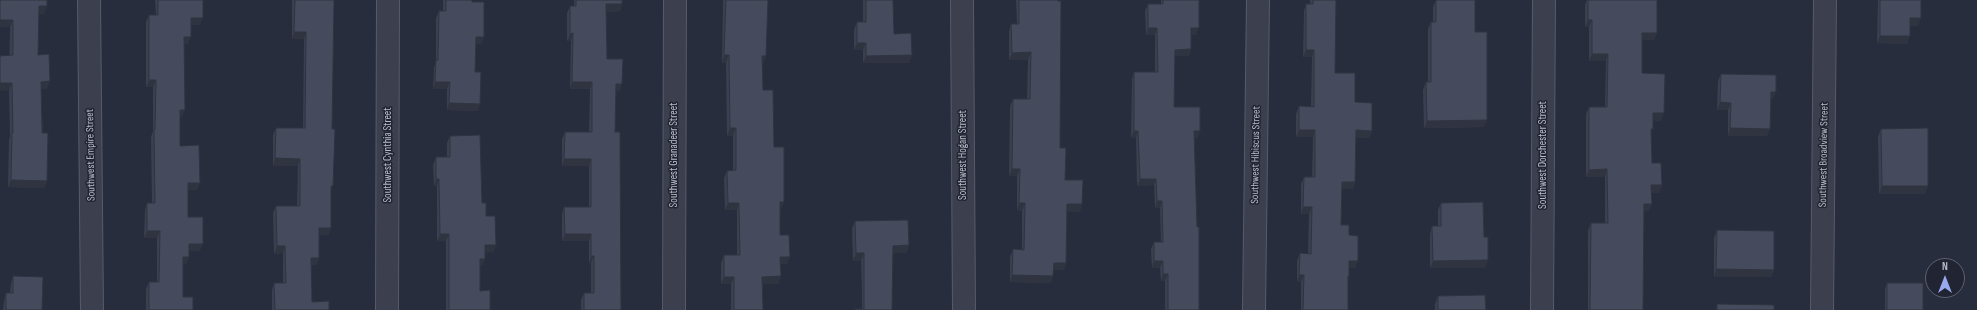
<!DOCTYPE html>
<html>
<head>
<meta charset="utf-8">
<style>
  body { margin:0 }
  #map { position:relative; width:1977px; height:310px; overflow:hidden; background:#282d3e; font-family:"Sofia Sans Condensed",sans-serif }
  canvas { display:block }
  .north { position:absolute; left:1925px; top:258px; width:40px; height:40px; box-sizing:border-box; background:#212533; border:1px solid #5e616f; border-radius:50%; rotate:0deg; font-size:11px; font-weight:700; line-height:16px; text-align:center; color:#b9bcc9 }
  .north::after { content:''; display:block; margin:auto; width:14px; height:18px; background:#99a9ed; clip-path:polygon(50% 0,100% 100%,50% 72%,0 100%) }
</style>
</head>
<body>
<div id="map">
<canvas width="1977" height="310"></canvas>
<div class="north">N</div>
</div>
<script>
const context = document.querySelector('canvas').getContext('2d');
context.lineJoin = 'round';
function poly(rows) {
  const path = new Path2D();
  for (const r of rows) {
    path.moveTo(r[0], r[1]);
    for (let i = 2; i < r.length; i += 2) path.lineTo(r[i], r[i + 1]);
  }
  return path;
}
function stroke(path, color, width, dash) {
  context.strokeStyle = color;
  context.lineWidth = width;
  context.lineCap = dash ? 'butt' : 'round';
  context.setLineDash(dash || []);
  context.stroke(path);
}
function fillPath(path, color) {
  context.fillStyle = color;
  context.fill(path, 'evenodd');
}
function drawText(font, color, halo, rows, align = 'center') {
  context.font = font + ' "Sofia Sans Condensed",sans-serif';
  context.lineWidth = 3;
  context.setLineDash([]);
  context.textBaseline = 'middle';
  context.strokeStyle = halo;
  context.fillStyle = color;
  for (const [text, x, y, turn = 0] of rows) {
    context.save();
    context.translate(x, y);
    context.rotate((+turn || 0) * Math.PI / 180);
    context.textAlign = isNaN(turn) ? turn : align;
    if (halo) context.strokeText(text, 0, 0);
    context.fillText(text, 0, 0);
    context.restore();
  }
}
const minor = poly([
  [89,0,92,310],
  [962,0,964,310],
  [387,310,388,0],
  [674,310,675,0],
  [1254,310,1258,0],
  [1542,310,1544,0],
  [1822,310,1825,0]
]);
const wall = poly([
  [0,0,44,14,39,14,38,55,47,89,41,89,45,188,8,187,9,140,10,136,9,90,10,27,0,27],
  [155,0,203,0,200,25,191,25,188,44,184,44,182,117,180,117,180,146,197,190,188,190,188,217,200,251,189,251,189,257,186,264,183,264,183,297,193,310,146,310,146,289,149,282,157,282,157,238,144,238,145,210,147,203,152,203,151,137,153,131,153,87,146,87,146,22,149,15,156,15],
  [292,0,334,0,331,193,329,235,319,235,317,265,311,265,312,302,329,310,272,310,272,290,274,283,283,283,283,253,274,254,273,213,276,206,297,206,298,166,273,166,273,135,276,128,303,128,304,39,292,39],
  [443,0,472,0,472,2,484,37,481,44,476,44,475,72,478,111,447,110,447,89,433,89,434,67,436,61,436,18,439,11,443,11],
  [574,0,622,0,622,4,620,11,606,12,607,59,620,91,616,91,615,132,621,310,581,310,581,300,584,293,591,293,591,263,589,263,589,241,562,241,562,214,564,207,589,207,589,166,562,166,562,139,565,132,589,132,590,89,570,89,571,41,567,41,567,13,570,6,574,6],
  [723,0,768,0,764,63,762,63,763,90,774,147,781,210,780,210,780,235,787,264,780,264,781,276,778,284,763,284,763,310,731,310,731,284,721,284,721,263,724,255,737,255,737,210,725,210,724,178,727,171,733,170,733,135,727,136,726,63,722,63],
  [863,0,893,0,894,34,912,55,909,63,863,63,863,50,854,50,854,30,857,22,863,22],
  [1016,0,1058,0,1060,148,1065,180,1080,212,1067,211,1066,263,1064,270,1053,270,1051,283,1010,282,1010,257,1013,249,1022,249,1022,211,1017,210,1017,176,1009,176,1010,106,1013,99,1027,99,1028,60,1009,60,1009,31,1011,24,1017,24],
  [1161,0,1199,0,1196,35,1191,35,1191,49,1189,56,1175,56,1174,107,1198,138,1194,138,1199,310,1165,310,1165,281,1161,281,1160,268,1152,268,1151,249,1154,242,1161,242,1160,208,1155,208,1154,185,1137,186,1136,138,1131,138,1132,79,1134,72,1155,72,1155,35,1146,35,1145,11,1148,4,1161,4],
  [1310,0,1336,0,1335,73,1355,102,1372,131,1369,138,1356,138,1355,182,1353,189,1342,189,1341,225,1349,235,1355,268,1349,268,1348,281,1348,310,1301,310,1301,282,1297,282,1297,261,1300,253,1308,254,1309,214,1301,214,1301,184,1304,177,1312,177,1313,137,1296,137,1296,114,1299,106,1311,107,1312,57,1303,57,1304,11,1306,4,1310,4],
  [1436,0,1475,0,1475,32,1484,127,1424,128,1423,90,1426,82,1428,82,1428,29,1431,22,1433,22,1433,7],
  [1587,0,1657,0,1657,33,1654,40,1642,40,1642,73,1661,121,1653,120,1651,133,1652,163,1662,185,1659,193,1652,193,1649,211,1644,211,1643,310,1588,310,1588,231,1591,223,1605,223,1605,177,1586,177,1586,114,1589,107,1605,107,1606,61,1589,61,1589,27,1585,27,1585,5],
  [1878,0,1921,0,1918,26,1910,26,1907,44,1877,43],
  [1721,74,1773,99,1771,99,1770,129,1767,136,1728,136,1728,110,1717,110,1718,81],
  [1881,129,1925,194,1879,194,1878,137],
  [450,136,482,203,496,245,493,252,485,252,485,259,482,266,480,266,480,291,490,310,446,310,446,241,437,241,437,186,434,186,433,165,436,157,447,157,447,143],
  [1441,203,1484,237,1485,268,1430,268,1430,234,1432,226,1438,226,1438,210],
  [855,221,909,245,906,253,893,253,892,310,855,310,855,309,862,309,862,288,861,261,853,261,852,229],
  [1717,230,1774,270,1771,277,1714,277,1714,238],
  [13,276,42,310,3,310,4,301,6,293,10,293,11,284],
  [1887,283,1923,310,1885,310,1885,289],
  [1438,296,1486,310,1435,310,1435,304]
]);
const shadedWall = poly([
  [606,4,622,4,620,11,604,12],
  [39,6,47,6,44,14,36,14],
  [191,18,203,18,200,25,188,25],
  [1910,18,1921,18,1918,26,1908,26],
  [0,20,13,20,10,27,0,27],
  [1588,20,1592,20,1589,27,1585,27],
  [1148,28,1157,28,1155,35,1146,35],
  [1191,28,1199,28,1196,35,1189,35],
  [294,32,306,32,304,39,292,39],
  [573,33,571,41,567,41,570,34],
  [1642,33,1657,33,1654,40,1639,40],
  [1880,36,1910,36,1907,44,1877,43],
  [184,37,191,37,188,44,181,44],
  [476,37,484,37,481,44,474,44],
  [857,43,866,43,863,50,854,50],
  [1191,49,1189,56,1172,56,1175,50],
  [1306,50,1314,50,1312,57,1303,57],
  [1031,52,1028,60,1009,60,1012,53],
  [1592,54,1608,54,1606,61,1589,61],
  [724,55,729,55,726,63,722,63],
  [912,55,909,63,863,63,866,56],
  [762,56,766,56,764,63,759,63],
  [149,80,156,80,153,87,146,87],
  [50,81,47,89,39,89,41,82],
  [435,82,450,82,447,89,433,89],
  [572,82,592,82,590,89,570,89],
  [0,83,12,83,9,90,0,91],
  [616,84,622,84,620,91,613,91],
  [1771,92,1776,92,1773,99,1768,99],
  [1720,102,1731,103,1728,110,1717,110],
  [449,103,480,104,478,111,447,110],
  [180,110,185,110,182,117,177,117],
  [1653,113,1664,113,1661,121,1650,120],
  [1487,120,1484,127,1424,128,1427,121],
  [730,128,736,128,733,135,727,136],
  [1730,128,1770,129,1767,136,1728,136],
  [1299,130,1315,130,1313,137,1296,137],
  [1356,130,1372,131,1369,138,1353,138],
  [1134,131,1138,131,1136,138,1131,138],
  [1194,131,1200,131,1198,138,1192,138],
  [275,158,300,159,298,166,273,166],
  [564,159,591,159,589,166,562,166],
  [1012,169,1020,169,1017,176,1009,176],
  [1607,169,1605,177,1586,177,1589,170],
  [436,179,439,179,437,186,434,186],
  [1140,179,1156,179,1154,185,1137,186],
  [11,180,47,181,45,188,8,187],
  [1342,182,1355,182,1353,189,1340,189],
  [188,183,200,183,197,190,185,190],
  [1651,185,1662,185,1659,193,1649,193],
  [331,186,333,186,331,193],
  [1882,186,1928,186,1925,194,1879,194],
  [1157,201,1162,201,1160,208,1155,208],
  [780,202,784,202,781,210,778,210],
  [728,203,739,203,737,210,725,210],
  [1019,203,1025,203,1022,211,1017,210],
  [1067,204,1082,204,1080,212,1065,211],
  [1644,204,1652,204,1649,211,1641,212],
  [1303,207,1312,207,1309,214,1301,214],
  [319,228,331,228,329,235,316,235],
  [147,231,160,231,157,238,144,238],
  [440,234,449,234,446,241,437,241],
  [565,234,591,234,589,241,562,241],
  [189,244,203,244,200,251,186,251],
  [485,245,496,245,493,252,482,253],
  [909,245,906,253,890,253,893,246],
  [277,246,285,246,283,253,274,254],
  [856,253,864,253,861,261,853,261],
  [591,256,594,256,591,263,589,263],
  [183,257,189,257,186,264,180,264],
  [780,257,790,257,787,264,778,264],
  [311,258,319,258,317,265,309,265],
  [480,259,485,259,482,266,477,266],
  [1488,260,1485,268,1430,268,1433,261],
  [1154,261,1163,261,1160,268,1152,268],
  [1349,261,1358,261,1355,268,1347,268],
  [1054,263,1066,263,1064,270,1051,270],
  [1716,269,1774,270,1771,277,1714,277],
  [1163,274,1168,274,1165,281,1161,281],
  [1012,275,1053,276,1051,283,1010,282],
  [1299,275,1304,275,1301,282,1297,282],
  [781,276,778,284,760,284,762,277],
  [724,277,734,277,731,284,721,284]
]);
const building = poly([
  [0,0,47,0,47,6,39,6,38,55,49,54,50,81,41,82,42,133,48,133,47,181,11,180,12,133,13,133,12,83,0,83,0,56,13,55,13,20,0,20,0,0],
  [158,0,203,0,203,18,191,18,191,37,184,37,185,110,180,110,180,146,199,145,200,183,188,183,188,217,203,217,203,244,189,244,189,257,183,257,183,297,193,297,193,310,149,310,149,282,159,282,160,231,147,231,147,203,155,203,154,130,155,130,156,80,149,80,149,15,158,15,158,0],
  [295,0,334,0,332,129,335,129,333,186,331,186,331,228,319,228,319,258,311,258,312,302,329,301,329,310,275,310,274,283,286,283,285,246,277,246,276,206,300,206,300,159,275,158,276,128,305,128,306,32,294,32,295,0],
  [446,0,472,0,472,2,484,2,484,37,476,37,475,72,481,72,480,104,449,103,450,82,435,82,436,60,438,60,439,11,446,11,446,0],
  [576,0,622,0,622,4,606,4,607,59,623,59,622,84,616,84,615,132,620,132,621,310,584,310,584,293,594,293,594,256,591,256,591,234,565,234,564,207,591,207,591,159,564,159,565,132,592,132,592,82,572,82,573,33,570,34,570,6,576,6,576,0],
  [726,0,768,0,766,56,762,56,763,90,773,90,774,147,784,147,784,202,780,202,780,235,789,235,790,257,780,257,781,276,762,277,763,310,734,310,734,277,724,277,724,255,740,255,739,203,728,203,727,171,736,170,736,128,730,128,729,55,724,55,726,0],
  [866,0,893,0,894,34,911,33,912,55,866,56,866,43,857,43,857,22,866,22,866,0],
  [1019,0,1058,0,1058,1,1061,1,1060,148,1066,148,1065,180,1083,180,1082,204,1067,204,1066,263,1054,263,1053,276,1012,275,1013,249,1024,250,1025,203,1019,203,1020,169,1012,169,1013,99,1030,99,1031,52,1012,53,1011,24,1019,24,1019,0],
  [1163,0,1199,0,1199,28,1191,28,1191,49,1175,50,1174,107,1200,107,1200,131,1194,131,1197,227,1199,227,1199,310,1168,310,1168,274,1163,274,1163,261,1154,261,1154,242,1163,242,1162,201,1157,201,1156,179,1140,179,1138,131,1134,131,1134,72,1158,72,1157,28,1148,28,1148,4,1163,4,1163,0],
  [1313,0,1336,0,1335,73,1355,73,1355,102,1372,103,1372,131,1356,130,1355,182,1342,182,1341,225,1349,225,1349,235,1358,236,1358,261,1349,261,1349,276,1348,276,1348,310,1303,310,1304,275,1299,275,1300,253,1311,254,1312,207,1303,207,1304,177,1315,177,1315,130,1299,130,1299,106,1314,107,1314,50,1306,50,1306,4,1313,4,1313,0],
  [1436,0,1475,0,1475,32,1487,32,1487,120,1427,121,1426,82,1431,82,1431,22,1436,22,1436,0],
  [1588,0,1657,0,1657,33,1642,33,1642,73,1665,74,1664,113,1653,113,1653,129,1651,129,1652,163,1661,163,1662,185,1651,185,1652,204,1644,204,1643,310,1590,310,1591,223,1608,223,1607,169,1589,170,1589,107,1607,107,1608,54,1592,54,1592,20,1588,20,1588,0],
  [1880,0,1921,0,1921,18,1910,18,1910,36,1880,36,1880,0],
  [1721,74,1776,75,1776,92,1771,92,1770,129,1730,128,1731,103,1720,102,1721,74],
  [1928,128,1928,186,1882,186,1881,129,1928,128],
  [480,135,482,203,486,203,486,216,495,216,496,245,485,245,485,259,480,259,480,291,490,290,490,310,449,310,449,234,440,234,439,179,436,179,436,157,450,157,450,136,480,135],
  [1483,202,1484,237,1488,237,1488,260,1433,261,1432,226,1441,226,1441,203,1483,202],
  [908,220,909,245,893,246,892,310,855,310,855,309,864,309,864,253,856,253,855,221,908,220],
  [1717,230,1774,231,1774,270,1716,269,1717,230],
  [13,276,43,277,42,310,6,310,6,293,13,293,13,276],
  [1887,283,1923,283,1923,310,1887,310,1887,283],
  [1485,295,1486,310,1438,310,1438,296,1485,295],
  [1717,304,1774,305,1774,310,1717,310,1717,304]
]);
const streetNames = [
  ["Southwest Empire Street",91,155,-91],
  ["Southwest Cynthia Street",388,155,-90],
  ["Southwest Granadeer Street",674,155,-90],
  ["Southwest Hogan Street",963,155,-90],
  ["Southwest Hibiscus Street",1256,155,-89],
  ["Southwest Dorchester Street",1543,155,-90],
  ["Southwest Broadview Street",1824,155,-89]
];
stroke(minor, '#575b69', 24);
stroke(minor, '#3c404e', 22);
fillPath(wall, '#3b4050');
fillPath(shadedWall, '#303441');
fillPath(building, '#454b5d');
stroke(building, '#303441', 1);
drawText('11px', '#b9bcc9', '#212533', streetNames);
</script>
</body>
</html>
